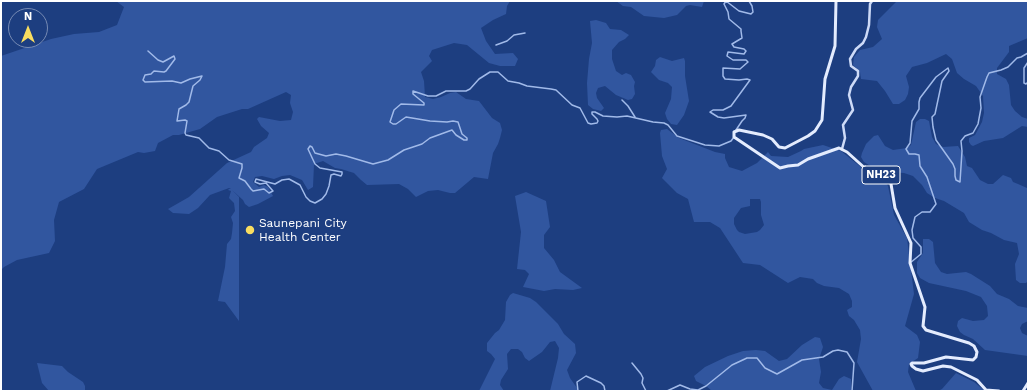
<!DOCTYPE html>
<html>
<head>
<meta charset="utf-8">
<style>
  body { margin:0 }
  #map { position:relative; width:1029px; height:392px; overflow:hidden; background:#1d3e80; font-family:"Work Sans",sans-serif }
  canvas { display:block }
  .frame { position:absolute; inset:0; border:2px solid #fff; pointer-events:none }
  .north { position:absolute; left:8px; top:8px; width:40px; height:40px; box-sizing:border-box; background:#1d3e80; border:1px solid #778bb3; border-radius:50%; rotate:0deg; font-size:11px; font-weight:700; line-height:16px; text-align:center; color:#fff }
  .north::after { content:''; display:block; margin:auto; width:14px; height:18px; background:#f8dd60; clip-path:polygon(50% 0,100% 100%,50% 72%,0 100%) }
</style>
</head>
<body>
<div id="map">
<canvas width="1029" height="392"></canvas>
<div class="frame"></div>
<div class="north">N</div>
</div>
<script>
const context = document.querySelector('canvas').getContext('2d');
context.lineJoin = 'round';
function fillPath(path, color) {
  context.fillStyle = color;
  context.fill(path, 'evenodd');
}
function poly(rows) {
  const path = new Path2D();
  for (const r of rows) {
    path.moveTo(r[0], r[1]);
    for (let i = 2; i < r.length; i += 2) path.lineTo(r[i], r[i + 1]);
  }
  return path;
}
function stroke(path, color, width, dash) {
  context.strokeStyle = color;
  context.lineWidth = width;
  context.lineCap = dash ? 'butt' : 'round';
  context.setLineDash(dash || []);
  context.stroke(path);
}
function drawText(font, color, halo, rows, align = 'center') {
  context.font = font + ' "Work Sans",sans-serif';
  context.lineWidth = 3;
  context.setLineDash([]);
  context.textBaseline = 'middle';
  context.strokeStyle = halo;
  context.fillStyle = color;
  for (const [text, x, y, turn = 0] of rows) {
    context.save();
    context.translate(x, y);
    context.rotate((+turn || 0) * Math.PI / 180);
    context.textAlign = isNaN(turn) ? turn : align;
    if (halo) context.strokeText(text, 0, 0);
    context.fillText(text, 0, 0);
    context.restore();
  }
}
const green = poly([
  [116,1,510,1,507,6,506,14,493,20,481,28,486,41,495,54,513,53,518,59,515,66,500,66,489,63,467,45,454,43,432,50,429,56,432,61,421,72,424,81,425,97,433,99,441,97,450,93,456,92,466,99,479,101,492,118,500,123,502,130,500,138,498,144,493,153,488,179,474,177,455,193,450,193,438,190,428,191,416,197,408,189,399,184,367,185,361,180,354,173,341,169,335,168,323,161,314,164,313,187,308,190,302,180,290,175,282,176,274,179,262,176,255,177,253,182,259,187,264,185,268,187,273,196,258,204,249,207,245,204,243,200,232,190,239,197,239,321,225,302,218,301,225,267,227,244,231,239,232,233,233,223,231,217,235,211,234,203,229,198,231,191,228,190,229,189,231,189,229,188,210,195,198,208,189,214,173,213,168,209,189,197,227,163,251,152,254,147,267,138,269,133,261,126,257,119,259,117,280,121,291,120,293,112,290,103,291,95,286,92,248,109,242,109,217,117,200,129,179,135,173,135,158,143,155,151,144,153,138,152,97,169,84,189,59,202,54,220,55,241,49,253,17,260,4,267,1,270,1,56,51,39,74,34,99,32,117,25,124,7],
  [616,1,704,1,702,7,690,5,686,6,677,15,664,18,644,16,631,7,623,6],
  [897,1,1028,1,1028,38,1009,46,1009,52,997,68,997,74,1006,79,1009,85,1011,105,1015,111,1022,117,1028,119,1028,127,1022,126,1003,138,984,141,973,146,971,145,969,142,969,138,975,135,982,122,984,113,983,96,976,86,964,79,957,73,952,59,946,54,927,63,912,67,906,76,909,87,908,94,905,100,899,104,893,104,885,91,877,81,861,79,860,72,853,65,854,57,860,50,873,47,882,39,877,27,878,20],
  [596,20,606,23,610,29,621,30,629,35,625,39,619,42,612,50,612,59,616,71,622,75,626,73,631,75,635,82,634,86,635,94,632,99,628,100,616,95,605,86,598,88,596,93,597,98,604,108,601,111,593,109,588,105,587,83,589,59,592,43,590,21],
  [660,57,672,61,684,58,685,61,685,76,689,101,684,115,677,125,671,124,667,119,665,113,671,99,672,87,668,83,659,80,651,72,655,66,656,60],
  [920,119,925,119,929,121,932,137,936,144,943,147,958,146,965,157,967,166,972,168,980,180,988,184,993,184,1003,175,1011,178,1013,182,1018,184,1027,188,1028,191,1028,281,1026,283,1020,283,1016,280,1015,264,1019,254,1017,243,1004,240,991,233,982,230,969,222,964,213,944,201,935,198,927,193,922,185,913,176,904,173,890,172,881,168,872,167,864,162,861,157,862,153,866,144,874,136,878,135,885,146,893,150,907,148,911,145,916,122],
  [667,129,679,138,715,152,725,154,725,158,729,167,742,171,757,163,768,152,771,156,788,157,801,151,804,149,823,145,841,151,867,172,882,178,888,186,894,215,907,238,914,294,905,326,917,335,920,342,918,358,909,364,908,372,916,391,873,391,857,362,861,339,860,330,854,320,849,316,847,310,852,307,852,301,849,294,839,288,824,286,817,283,813,279,800,277,788,283,760,265,743,263,720,228,710,222,694,222,688,199,677,193,662,178,667,169,662,156,660,133,661,130],
  [750,199,760,199,761,202,761,215,764,225,760,230,757,232,745,234,739,232,737,230,734,224,734,218,741,208,750,206],
  [526,192,546,201,550,227,544,235,544,248,554,260,560,272,582,288,573,290,555,289,544,291,523,287,529,274,525,270,517,269,521,232,515,196],
  [923,239,929,239,933,242,935,263,941,272,947,274,966,272,971,274,990,286,997,294,1009,299,1018,306,1028,308,1028,321,1022,324,1020,328,1022,333,1028,336,1028,356,985,350,973,339,964,335,960,332,957,326,958,321,962,318,973,321,984,320,988,316,987,306,981,297,966,291,929,283,920,278,917,273,917,262,923,253],
  [513,293,530,298,536,302,558,324,564,334,575,344,576,353,567,370,570,378,577,388,577,391,550,391,558,358,559,348,555,341,550,342,542,352,529,361,525,358,522,352,518,349,511,349,507,354,508,369,501,380,500,385,504,391,479,391,495,359,491,354,487,351,487,343,495,333,499,330,505,320,506,302,510,295],
  [815,337,820,338,823,347,819,359,821,372,819,383,823,388,832,390,839,379,844,376,851,379,851,391,712,391,706,386,696,381,694,376,705,367,728,356,743,351,756,350,765,351,779,361,787,359,802,345],
  [37,363,62,366,68,372,83,382,85,386,85,391,49,391,42,383],
  [956,373,974,382,985,391,938,391,942,389]
]);
const minor = poly([
  [726,1,724,4,728,12,729,19,741,29,741,31,742,38,732,44,734,47,744,49,746,51,744,54,728,52,727,56,733,60,746,60,748,62,740,69,723,68,723,76,725,79,739,80,747,79,750,80,731,106,723,110,713,110,710,112,718,117,724,118,746,115,745,118,742,121,736,130],
  [726,1,739,11,751,14,753,12,752,6,749,1],
  [496,45,507,41,514,35,525,33],
  [148,51,158,60,163,62,174,56,175,59,166,71,164,72,154,71,151,74,145,75,143,80,145,82,172,81,181,83,190,79,202,76,200,80,193,86,189,102,186,105,179,109,177,121,185,120,187,121,185,133,186,135,199,138,209,148,219,151,229,160,242,164,242,168,239,178,245,181,251,189,253,191,264,189,269,193,273,191,266,183,260,184,255,182,256,179,275,184,282,180,289,179,300,185,306,197,310,201,315,203,322,199,326,194,329,186,331,175,334,174,341,176,342,174,342,172,320,168,315,164,308,149,310,146,312,147,315,153,326,156,336,154,346,156,373,164,388,160,404,150,422,144,430,138,452,130,456,135,464,140,467,140,467,138,462,134,458,122,453,121,447,122,430,121,406,117,396,124,393,124,390,122,394,110,401,104,424,105,424,103,413,94,413,91,428,96,436,96,446,91,466,91,470,89,479,79,490,72,498,72,508,81,519,83,527,86,551,89,556,90,572,105,580,108,588,123,591,124,597,123,598,121,597,119,592,114,592,112,595,112,603,116,617,117,627,116,653,122,664,123,668,125,677,136,705,145,719,146,731,141,734,137],
  [1028,62,1024,68,1024,83,1026,84,1028,82],
  [622,100,628,106,635,117],
  [910,263,921,254,921,247,913,238,912,230,915,217,922,212,930,212,936,204,927,177,920,166,919,155,915,154,909,154,906,149,910,143,912,121,919,109,919,102,920,98,936,77,948,68,949,71,942,81,935,114,932,117,933,127,936,140,953,164,955,169,955,176,956,180,960,182,962,151,961,141,965,136,973,133,978,124,981,108,980,97,987,77,989,73,1001,70,1008,67,1017,58,1021,57,1028,53],
  [632,363,641,374,643,378,642,383,646,391],
  [578,391,577,382,586,376,601,383,604,386,605,391],
  [651,391,658,391],
  [667,391,680,385,690,389,698,390,706,386,732,365,747,358,757,358,765,368,777,374,802,360,823,357,833,351,838,350,847,352,854,363,852,391]
]);
const secondary = poly([
  [842,149,845,138,843,125,853,110,849,95,851,87,858,76,858,71,851,66,850,59,856,49,863,43,866,37,869,25,870,4,872,1]
]);
const primary = poly([
  [836,1,835,46,825,79,822,120,815,131,808,136,785,148,779,147,772,139,763,135,739,130,734,132,734,137,780,168,788,166,798,165,808,159,839,148,847,152,867,170,890,178,895,208,911,243,910,263,925,307,923,326,926,330,969,343,974,346,977,352,976,357,973,360,946,357,924,363,912,363,911,364,912,366,916,369,923,371,943,366,951,367,977,380,986,390,999,391],
  [1023,391,1028,383]
]);
const markers = [
  [250,230,5,"#f8dd60"]
];
const shields = [
  [881,175,38]
];
const shieldNames = [
  ["NH23",881,175]
];
const poiNames = [
  ["Saunepani City",259,223],
  ["Health Center",259,237]
];
fillPath(green, '#31569f');
stroke(minor, '#a1bae9', 1.5);
stroke(secondary, '#cddaf7', 2.5);
stroke(primary, '#e4ecfe', 3);
for (const [x, y, r, color] of markers) {
  const dot = new Path2D();
  dot.arc(x, y, r, 0, 2 * Math.PI);
  context.fillStyle = color;
  context.fill(dot);
  stroke(dot, '#1d3e80', 1.5);
}
for (const [x, y, w] of shields) {
  const box = new Path2D();
  box.roundRect(x - w / 2, y - 9, w, 18, 3);
  context.fillStyle = '#1d3e80';
  context.fill(box);
  stroke(box, '#fff', 1);
}
drawText('bold 11px', '#fff', null, shieldNames);
drawText('12px', '#fff', '#1d3e80', poiNames, 'left');
</script>
</body>
</html>
